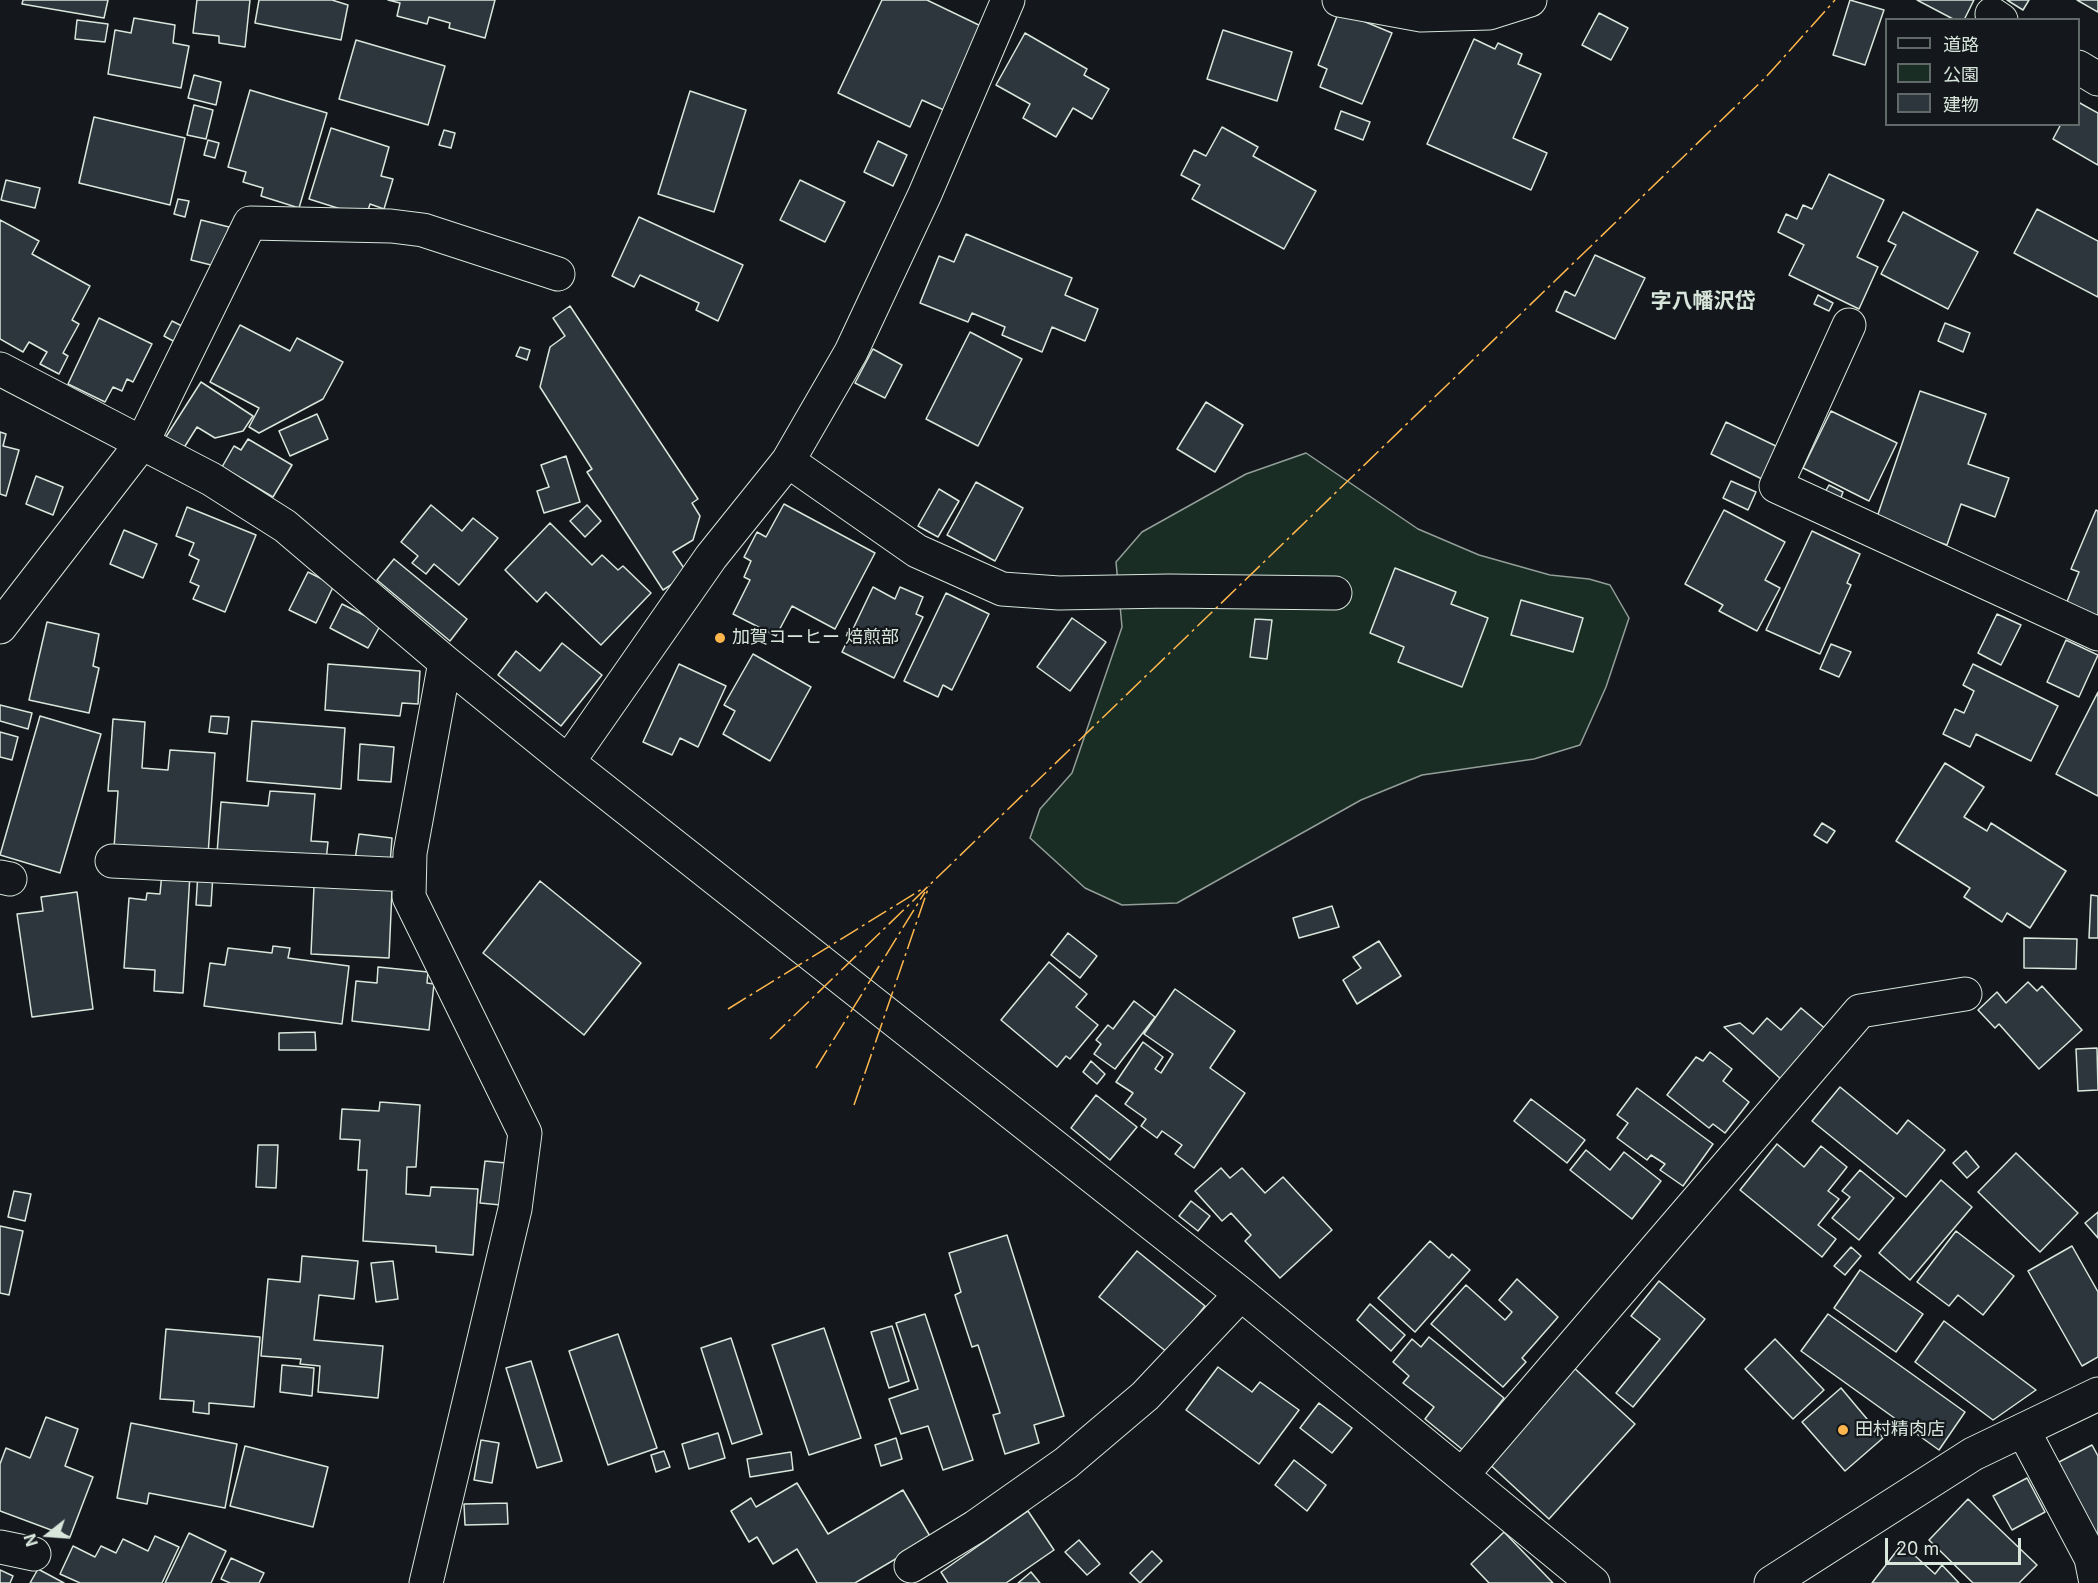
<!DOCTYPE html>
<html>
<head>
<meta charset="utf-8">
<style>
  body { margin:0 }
  #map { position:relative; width:2098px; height:1583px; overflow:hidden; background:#14181c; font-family:Inter,"Noto Sans JP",sans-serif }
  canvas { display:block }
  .legend { position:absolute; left:1885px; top:18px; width:195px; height:108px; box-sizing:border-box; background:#14181c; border:2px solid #626a69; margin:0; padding:8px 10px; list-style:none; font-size:18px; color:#d8e6dc }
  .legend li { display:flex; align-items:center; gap:12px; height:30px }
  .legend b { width:30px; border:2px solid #626a69 }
  .north { position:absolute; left:18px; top:1505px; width:60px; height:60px; -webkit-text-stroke:4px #14181c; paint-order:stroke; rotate:253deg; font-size:16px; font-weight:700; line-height:24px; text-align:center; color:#d8e6dc }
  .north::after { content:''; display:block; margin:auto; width:21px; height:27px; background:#d8e6dc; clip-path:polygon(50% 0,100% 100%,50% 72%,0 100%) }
  .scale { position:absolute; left:1885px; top:1538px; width:136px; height:27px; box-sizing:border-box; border:3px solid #d8e6dc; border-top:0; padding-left:8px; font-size:18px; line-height:21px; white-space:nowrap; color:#d8e6dc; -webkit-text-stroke:4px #14181c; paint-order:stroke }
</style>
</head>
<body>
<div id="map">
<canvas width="2098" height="1583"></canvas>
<ul class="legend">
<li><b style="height:8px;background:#14181c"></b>道路</li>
<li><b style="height:16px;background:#1a2d24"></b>公園</li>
<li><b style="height:16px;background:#2c363c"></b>建物</li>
</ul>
<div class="north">N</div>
<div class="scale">20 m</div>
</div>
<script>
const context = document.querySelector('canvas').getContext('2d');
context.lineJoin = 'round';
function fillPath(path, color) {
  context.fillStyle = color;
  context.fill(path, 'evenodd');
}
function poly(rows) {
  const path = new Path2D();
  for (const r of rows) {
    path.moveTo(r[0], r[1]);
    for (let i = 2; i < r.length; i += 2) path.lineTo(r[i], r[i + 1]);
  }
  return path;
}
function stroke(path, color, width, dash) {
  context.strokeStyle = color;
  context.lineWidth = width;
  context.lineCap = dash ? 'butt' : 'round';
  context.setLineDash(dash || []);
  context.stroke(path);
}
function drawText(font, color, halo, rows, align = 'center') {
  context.font = font + ' Inter,"Noto Sans JP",sans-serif';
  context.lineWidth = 4.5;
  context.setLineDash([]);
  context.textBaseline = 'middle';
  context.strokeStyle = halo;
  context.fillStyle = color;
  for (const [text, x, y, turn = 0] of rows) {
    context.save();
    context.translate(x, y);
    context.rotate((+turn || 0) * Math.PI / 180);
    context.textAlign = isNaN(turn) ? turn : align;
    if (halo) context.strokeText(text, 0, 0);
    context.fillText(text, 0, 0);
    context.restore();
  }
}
const green = poly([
  [1306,453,1418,529,1479,555,1550,575,1589,579,1610,585,1629,618,1606,687,1580,745,1534,759,1422,775,1361,800,1177,903,1122,905,1085,888,1030,838,1040,809,1072,773,1122,627,1116,562,1142,532,1246,474,1306,453]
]);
const building = poly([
  [23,0,108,0,104,18,22,4,23,0],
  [197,0,250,0,245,47,219,43,219,36,193,33,197,0],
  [259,0,332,0,348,5,341,40,255,23,259,0],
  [388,0,495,0,485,38,449,28,450,23,429,17,427,24,397,16,400,3,388,0],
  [882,0,927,0,985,28,946,111,922,100,910,127,838,93,882,0],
  [1850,0,1884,10,1865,65,1833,55,1850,0],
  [1917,0,1974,0,1964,20,1955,20,1917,0],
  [2007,0,2029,0,2023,10,2007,0],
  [2077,0,2098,0,2098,12,2077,0],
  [1339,11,1392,33,1362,104,1320,87,1327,69,1318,65,1339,11],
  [1599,13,1628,28,1611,60,1582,45,1599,13],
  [134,18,175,25,173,43,189,46,181,88,108,74,115,30,131,33,134,18],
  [77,20,108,24,105,42,75,39,77,20],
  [1223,30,1292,52,1277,101,1207,79,1223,30],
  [1025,33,1087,69,1084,75,1109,89,1092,119,1073,108,1056,137,1023,118,1030,104,996,85,1025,33],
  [1474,39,1495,49,1498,43,1522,54,1518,64,1541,74,1513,138,1547,153,1531,190,1427,144,1474,39],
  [356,40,445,66,428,125,339,99,356,40],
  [194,75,221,82,216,105,188,98,194,75],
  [250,90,327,113,299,208,261,196,263,188,243,182,246,172,228,167,250,90],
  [690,91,746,110,714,212,658,194,690,91],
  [2078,102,2098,113,2098,165,2053,139,2061,124,2078,124,2078,102],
  [194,105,213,110,206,139,187,135,194,105],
  [1341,111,1370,122,1363,140,1335,129,1341,111],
  [94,117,185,138,170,205,79,183,94,117],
  [1222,127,1258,147,1253,156,1316,191,1284,249,1192,199,1200,185,1181,175,1194,150,1206,156,1222,127],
  [331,128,389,147,381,176,393,179,384,209,370,204,366,217,309,199,331,128],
  [444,130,455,133,451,148,439,145,444,130],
  [208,140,219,143,215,158,204,155,208,140],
  [878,141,907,155,893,186,864,172,878,141],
  [1829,174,1884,200,1857,257,1878,267,1859,309,1789,275,1804,245,1778,232,1786,214,1797,219,1803,205,1812,209,1829,174],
  [6,180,40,188,35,208,1,200,6,180],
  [800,180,845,202,825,242,780,220,800,180],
  [178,199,189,201,185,217,174,214,178,199],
  [2037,209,2098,241,2098,297,2014,253,2037,209],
  [1903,212,1978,252,1948,309,1881,274,1896,245,1888,241,1903,212],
  [639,217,743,265,718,321,696,310,699,303,640,275,634,287,612,276,639,217],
  [0,220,39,241,32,254,90,286,72,320,79,324,63,353,68,356,59,374,40,364,47,352,29,342,23,352,0,339,0,220],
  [201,220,229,227,219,267,191,260,201,220],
  [966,234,1072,278,1065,295,1098,309,1085,341,1052,327,1042,352,1002,335,1005,327,972,313,968,322,920,303,939,256,954,262,966,234],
  [1595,255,1645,278,1615,339,1556,311,1565,291,1575,296,1595,255],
  [1818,295,1833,303,1829,311,1814,304,1818,295],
  [570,306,698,499,692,503,700,516,693,540,673,552,688,574,663,590,587,472,592,469,540,387,550,347,565,336,553,318,570,306],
  [99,318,152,344,133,382,127,379,122,391,113,387,105,402,68,384,99,318],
  [172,321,184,327,175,342,164,336,172,321],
  [1945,323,1970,333,1963,352,1938,341,1945,323],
  [240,325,290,351,297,338,343,362,323,399,259,433,249,427,259,408,210,382,240,325],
  [970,332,1022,359,978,446,926,419,970,332],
  [520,347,530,350,527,360,516,356,520,347],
  [873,349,902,365,885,398,855,383,873,349],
  [201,382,253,416,243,431,215,438,197,427,180,454,162,443,201,382],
  [1920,391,1986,414,1968,464,2009,478,1995,517,1961,504,1947,545,1876,520,1920,391],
  [1206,402,1243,425,1215,472,1177,449,1206,402],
  [1831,411,1897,443,1869,501,1803,468,1831,411],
  [317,414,328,439,290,456,279,431,317,414],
  [1726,422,1780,448,1764,480,1711,454,1726,422],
  [0,432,6,434,3,446,19,450,6,496,0,494,0,432],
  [248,439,292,465,273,497,222,467,234,446,241,450,248,439],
  [566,456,580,502,544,513,537,491,549,487,541,465,566,456],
  [36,476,63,487,53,515,26,504,36,476],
  [1731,481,1756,492,1748,510,1723,498,1731,481],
  [976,482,1023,508,995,561,947,535,976,482],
  [1829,485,1843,492,1840,500,1824,494,1829,485],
  [939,489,959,501,938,537,918,526,939,489],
  [784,504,875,553,835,629,792,606,776,636,733,614,750,580,744,577,751,561,744,557,757,532,766,537,784,504],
  [431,505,462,531,473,518,498,538,459,585,434,564,426,574,412,563,418,556,401,542,431,505],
  [587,505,601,521,585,537,570,521,587,505],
  [187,507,256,535,225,612,193,599,199,586,190,582,199,560,189,555,194,543,176,536,187,507],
  [1724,510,1785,542,1765,580,1780,588,1757,631,1719,611,1723,605,1685,584,1724,510],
  [2096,510,2098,511,2098,617,2066,604,2079,572,2071,569,2096,510],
  [550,523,592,565,602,555,618,570,623,566,651,593,601,645,546,592,537,602,505,570,550,523],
  [124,530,157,544,143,578,110,564,124,530],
  [1812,531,1860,554,1847,583,1851,585,1820,654,1766,630,1812,531],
  [394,559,467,619,450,641,377,580,394,559],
  [1395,568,1456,592,1451,604,1488,618,1462,687,1398,662,1404,647,1370,633,1395,568],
  [308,572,334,585,316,623,289,610,308,572],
  [873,587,895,599,900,587,923,597,916,614,923,617,894,678,842,652,873,587],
  [946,593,989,614,952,690,943,685,938,697,904,681,946,593],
  [1521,600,1583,618,1573,652,1511,635,1521,600],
  [342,604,381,624,368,648,330,628,342,604],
  [1997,614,2021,625,2001,665,1978,653,1997,614],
  [1072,618,1106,642,1070,691,1037,667,1072,618],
  [1255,619,1272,620,1267,659,1250,657,1255,619],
  [47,622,99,634,93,666,99,668,89,713,29,700,47,622],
  [2066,640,2098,655,2079,697,2047,682,2066,640],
  [562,643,602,675,561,726,498,675,516,651,540,671,562,643],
  [1831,644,1851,652,1839,677,1820,669,1831,644],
  [753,654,811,687,770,761,723,734,735,711,724,705,753,654],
  [328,664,420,671,418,704,402,703,400,716,325,710,328,664],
  [679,664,726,686,698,747,680,738,672,755,643,742,679,664],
  [1973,664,2058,706,2031,761,1976,734,1970,747,1943,734,1955,709,1964,713,1974,691,1963,685,1973,664],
  [2098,692,2098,796,2056,774,2098,692],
  [0,705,32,713,28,729,0,721,0,705],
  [40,716,101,734,60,873,0,855,40,716],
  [211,716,229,717,227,734,209,732,211,716],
  [113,719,145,722,142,768,168,770,170,750,215,753,208,855,114,848,118,791,108,791,113,719],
  [252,721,345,728,341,789,247,781,252,721],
  [0,732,18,737,12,760,0,757,0,732],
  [360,744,394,747,391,782,358,780,360,744],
  [1945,763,1984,787,1964,817,1987,831,1991,823,2066,871,2030,928,2007,913,2002,922,1964,897,1970,888,1896,841,1945,763],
  [270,791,315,794,311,841,328,842,326,861,217,853,221,802,268,806,270,791],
  [1822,823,1835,831,1827,843,1814,835,1822,823],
  [359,834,392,838,390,864,355,859,359,834],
  [162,872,190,874,183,993,154,991,155,970,124,968,129,898,146,900,147,893,160,894,162,872],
  [198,872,213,874,211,906,196,905,198,872],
  [540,881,641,963,584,1035,483,953,540,881],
  [314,886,392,890,389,958,311,954,314,886],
  [77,892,93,1009,32,1017,17,914,43,911,41,897,77,892],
  [2091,895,2098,896,2098,938,2089,938,2091,895],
  [1332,906,1339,927,1299,938,1293,918,1332,906],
  [1068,933,1097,956,1080,978,1051,955,1068,933],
  [2024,938,2077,939,2076,969,2024,968,2024,938],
  [1379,941,1401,976,1357,1004,1343,980,1361,968,1353,957,1379,941],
  [273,946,290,948,288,958,349,966,342,1024,204,1006,210,963,225,965,228,948,272,953,273,946],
  [1049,962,1087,994,1076,1007,1098,1025,1070,1059,1066,1056,1057,1067,1001,1020,1049,962],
  [378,967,428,972,427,983,434,984,429,1030,352,1021,356,981,377,983,378,967],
  [2028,982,2037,991,2042,986,2082,1030,2039,1069,1999,1024,1995,1028,1978,1010,1997,992,2006,1003,2028,982],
  [1175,989,1235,1031,1210,1068,1245,1093,1194,1168,1175,1154,1182,1145,1162,1131,1157,1138,1141,1126,1146,1119,1125,1104,1133,1093,1116,1082,1143,1042,1163,1057,1155,1069,1161,1073,1173,1054,1144,1034,1175,989],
  [1134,1001,1155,1017,1115,1069,1094,1054,1101,1044,1096,1040,1108,1025,1113,1029,1134,1001],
  [1801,1008,1828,1031,1783,1081,1724,1027,1740,1023,1753,1034,1767,1018,1781,1030,1801,1008],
  [315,1032,316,1050,279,1050,279,1033,315,1032],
  [2097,1048,2098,1090,2078,1091,2076,1049,2097,1048],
  [1710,1052,1732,1069,1723,1081,1749,1102,1725,1133,1713,1124,1709,1128,1667,1095,1696,1057,1703,1061,1710,1052],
  [1091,1061,1105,1074,1097,1084,1083,1072,1091,1061],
  [1840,1087,1897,1134,1908,1120,1945,1150,1906,1197,1812,1121,1840,1087],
  [1637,1088,1713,1144,1683,1186,1660,1170,1665,1164,1651,1155,1647,1160,1617,1138,1628,1123,1617,1115,1637,1088],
  [1096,1095,1137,1127,1110,1160,1071,1128,1096,1095],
  [1531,1099,1585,1140,1567,1163,1514,1121,1531,1099],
  [380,1102,420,1105,416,1167,407,1167,406,1194,430,1196,431,1187,478,1189,473,1255,436,1252,436,1246,363,1241,367,1170,358,1170,360,1140,340,1139,342,1109,379,1111,380,1102],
  [1777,1144,1804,1167,1821,1146,1847,1167,1828,1191,1839,1199,1818,1225,1836,1239,1822,1257,1740,1190,1777,1144],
  [258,1145,278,1145,276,1188,256,1187,258,1145],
  [1586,1150,1610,1170,1624,1152,1661,1181,1632,1219,1570,1170,1586,1150],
  [1966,1151,1979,1167,1967,1178,1953,1163,1966,1151],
  [2016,1153,2078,1213,2040,1252,1978,1192,2016,1153],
  [485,1161,506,1163,501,1205,480,1203,485,1161],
  [1221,1168,1230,1178,1242,1168,1265,1193,1283,1177,1332,1230,1280,1278,1245,1241,1251,1235,1231,1213,1222,1221,1195,1191,1221,1168],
  [1860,1170,1894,1198,1859,1240,1832,1218,1850,1197,1842,1191,1860,1170],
  [1941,1180,1972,1207,1910,1280,1879,1253,1941,1180],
  [14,1191,31,1194,25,1221,8,1217,14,1191],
  [1191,1201,1210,1216,1198,1231,1179,1216,1191,1201],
  [2098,1212,2098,1238,2085,1223,2098,1212],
  [0,1226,23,1231,9,1295,0,1293,0,1226],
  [1956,1231,2014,1276,1983,1315,1958,1295,1949,1306,1917,1282,1956,1231],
  [1007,1235,1064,1416,1034,1425,1039,1443,1005,1454,993,1415,1000,1413,978,1345,972,1347,955,1295,961,1292,949,1253,1007,1235],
  [1430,1241,1449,1258,1452,1254,1470,1270,1415,1332,1378,1298,1430,1241],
  [2072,1246,2098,1292,2098,1357,2082,1366,2028,1271,2072,1246],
  [1851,1247,1861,1256,1845,1275,1834,1266,1851,1247],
  [1137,1251,1205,1306,1168,1353,1099,1297,1137,1251],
  [302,1256,358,1261,354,1299,319,1295,314,1340,383,1346,378,1398,318,1392,320,1366,300,1364,301,1359,261,1356,268,1279,300,1282,302,1256],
  [393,1261,398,1299,376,1302,371,1263,393,1261],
  [1860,1270,1923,1314,1896,1352,1834,1308,1860,1270],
  [1517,1279,1558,1317,1522,1358,1526,1362,1503,1387,1431,1324,1466,1285,1505,1320,1512,1312,1499,1300,1517,1279],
  [1659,1281,1705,1319,1633,1407,1616,1393,1660,1339,1631,1316,1659,1281],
  [1370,1304,1405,1335,1391,1351,1357,1320,1370,1304],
  [925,1314,973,1460,943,1470,928,1426,901,1434,889,1399,918,1389,896,1323,925,1314],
  [1828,1314,1965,1412,1939,1450,1801,1351,1828,1314],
  [1944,1321,2036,1390,1993,1420,1915,1362,1944,1321],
  [892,1326,909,1381,889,1388,871,1332,892,1326],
  [824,1328,861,1438,809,1455,772,1345,824,1328],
  [166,1329,260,1337,254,1407,209,1403,209,1414,193,1412,194,1401,160,1399,166,1329],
  [618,1334,657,1448,608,1465,569,1351,618,1334],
  [1429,1337,1504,1398,1463,1450,1425,1419,1434,1407,1403,1383,1409,1376,1393,1362,1412,1339,1421,1347,1429,1337],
  [731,1338,762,1434,732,1444,701,1348,731,1338],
  [1775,1339,1824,1390,1793,1419,1745,1369,1775,1339],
  [531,1361,562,1461,537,1468,506,1368,531,1361],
  [282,1365,314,1368,312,1396,280,1392,282,1365],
  [1572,1366,1635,1424,1549,1519,1486,1461,1572,1366],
  [1218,1367,1252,1392,1260,1382,1299,1410,1259,1464,1186,1410,1218,1367],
  [1841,1388,1883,1438,1845,1471,1802,1422,1841,1388],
  [1319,1403,1352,1428,1332,1453,1300,1428,1319,1403],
  [46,1417,78,1429,65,1466,93,1477,70,1537,0,1511,0,1464,6,1448,30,1458,46,1417],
  [131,1423,237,1444,225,1508,149,1493,147,1504,117,1498,131,1423],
  [718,1433,725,1458,689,1469,682,1444,718,1433],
  [896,1438,902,1459,881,1466,875,1445,896,1438],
  [481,1440,499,1443,492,1483,474,1480,481,1440],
  [2092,1445,2098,1456,2098,1539,2057,1463,2092,1445],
  [245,1446,328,1467,313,1527,230,1506,245,1446],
  [664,1451,670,1467,656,1472,651,1455,664,1451],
  [791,1452,793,1470,750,1477,747,1459,791,1452],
  [1294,1460,1326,1485,1307,1511,1275,1485,1294,1460],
  [2027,1478,2045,1512,2012,1530,1993,1496,2027,1478],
  [797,1483,828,1534,903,1490,931,1538,855,1583,817,1583,797,1549,773,1564,757,1537,749,1542,731,1511,751,1498,756,1507,797,1483],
  [1968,1499,2037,1565,2019,1583,1973,1583,1929,1540,1968,1499],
  [507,1503,508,1524,465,1525,464,1504,507,1503],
  [1028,1511,1054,1550,1006,1583,948,1583,941,1572,1028,1511],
  [1504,1532,1553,1583,1489,1583,1471,1564,1504,1532],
  [189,1533,226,1551,211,1583,165,1583,189,1533],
  [155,1536,179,1547,162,1583,80,1583,60,1574,73,1546,95,1557,101,1546,116,1553,123,1539,148,1551,155,1536],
  [1079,1540,1100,1564,1087,1575,1065,1552,1079,1540],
  [1902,1544,1935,1574,1942,1565,1959,1583,1872,1583,1902,1544],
  [1152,1551,1162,1561,1140,1583,1130,1573,1152,1551],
  [231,1558,264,1573,259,1583,230,1583,221,1579,231,1558],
  [38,1569,64,1583,30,1583,38,1569],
  [0,1570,13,1576,10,1583,0,1583,0,1570],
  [1031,1572,1040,1583,1018,1583,1031,1572]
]);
const minor = poly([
  [1339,0,1421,15,1489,13,1530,0],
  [1992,14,2001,20],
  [2078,67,2098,79],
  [1849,325,1776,486,2098,634],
  [0,369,211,479,285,526,445,662,568,762,1241,1294,1593,1583],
  [788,461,917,551,1002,589,1059,593,1169,591,1335,593],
  [0,627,142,443,250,223,391,226,423,230,558,274],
  [568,762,711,557,788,461,851,352,925,194,1008,0],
  [112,861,409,875],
  [0,877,10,879],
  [2023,1430,2091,1558,2096,1583],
  [1462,1475,1860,1011,1965,994],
  [0,1547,34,1554],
  [911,1566,975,1527,1066,1463,1145,1396,1241,1294],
  [426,1583,515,1209,525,1133,409,897,410,853,445,662],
  [1771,1583,1973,1454,2098,1394]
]);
const power = poly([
  [728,1009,922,889],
  [770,1039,1766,77,1835,0],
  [816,1068,925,892],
  [854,1105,929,886]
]);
const markers = [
  [720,638,6,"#ffb74d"],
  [1843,1430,6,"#ffb74d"]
];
const poiNames = [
  ["加賀コーヒー 焙煎部",732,638],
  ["田村精肉店",1855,1430]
];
const quarterNames = [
  ["字八幡沢岱",1703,302]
];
fillPath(green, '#1a2d24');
stroke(green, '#939e99', 1.5);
fillPath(building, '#2c363c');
stroke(building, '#d8e6dc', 1.5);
stroke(minor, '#d8e6dc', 35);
stroke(minor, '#14181c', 33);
stroke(power, '#ffb74d', 1.5, [21, 4.5, 3, 4.5]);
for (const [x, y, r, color] of markers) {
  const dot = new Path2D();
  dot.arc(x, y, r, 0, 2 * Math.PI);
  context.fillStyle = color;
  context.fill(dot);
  stroke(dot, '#14181c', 2);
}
drawText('18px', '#d8e6dc', '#14181c', poiNames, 'left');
drawText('bold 21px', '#d8e6dc', '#14181c', quarterNames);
</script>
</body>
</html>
